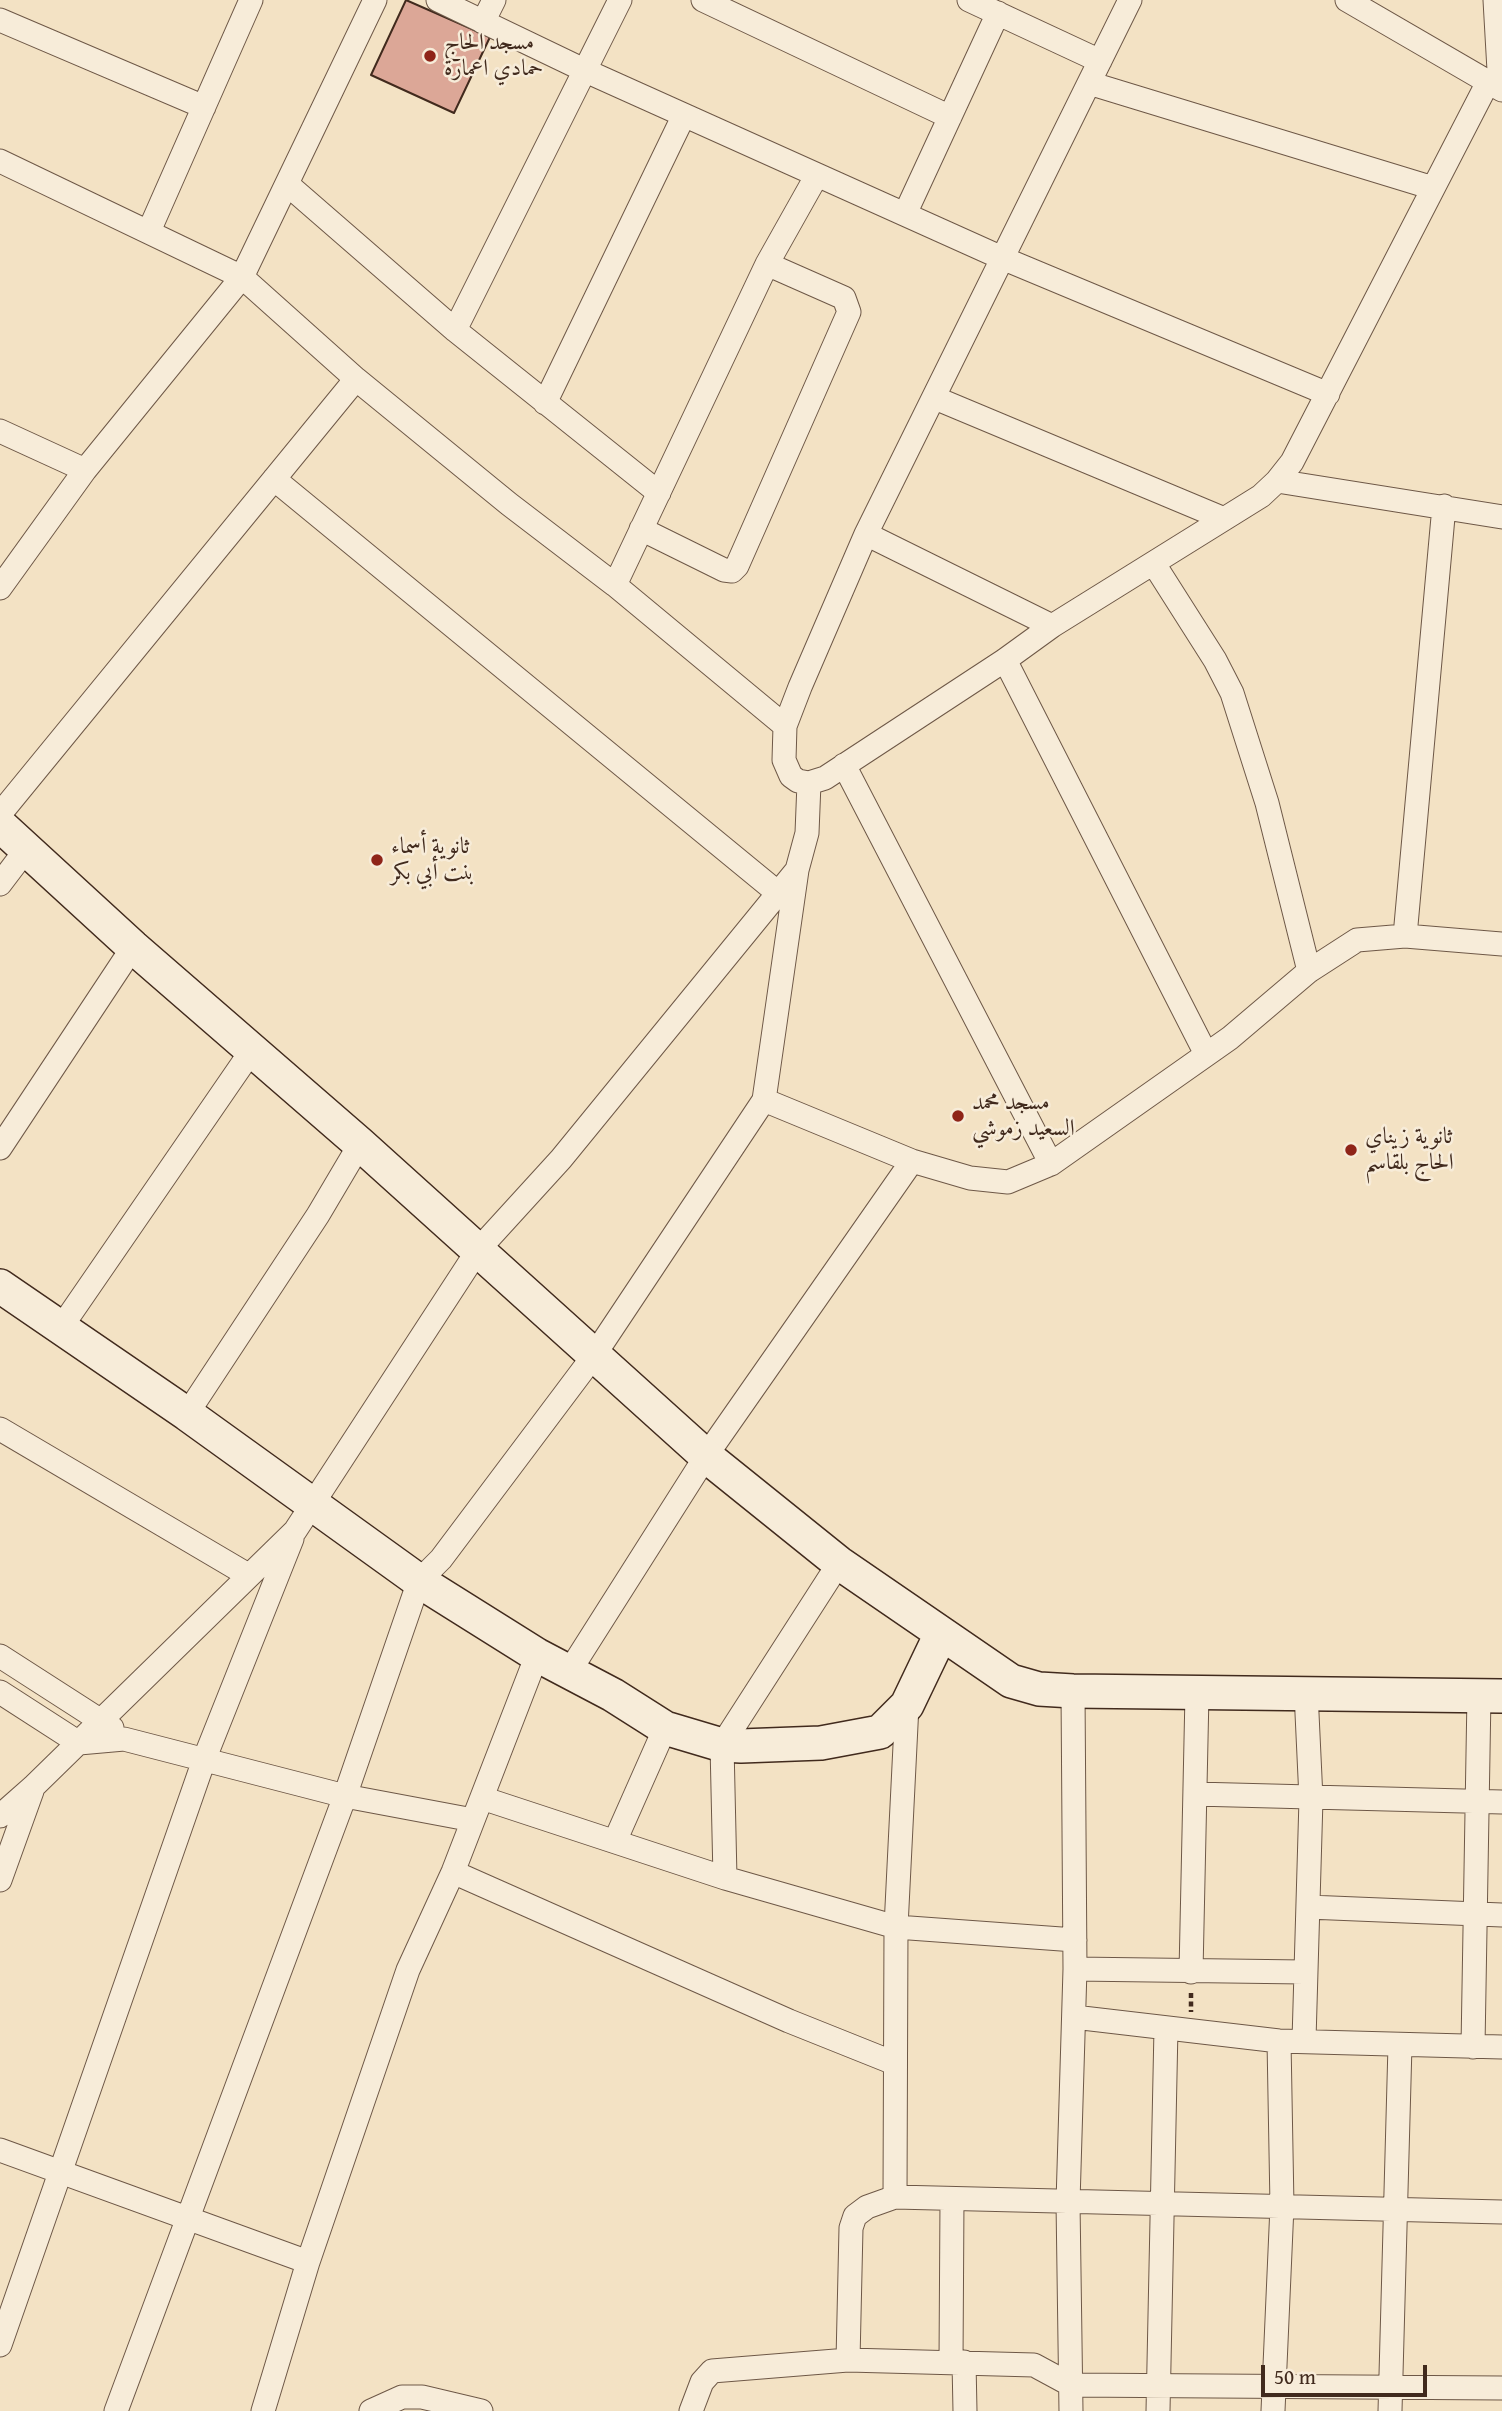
<!DOCTYPE html>
<html>
<head>
<meta charset="utf-8">
<style>
  body { margin:0 }
  #map { position:relative; width:1502px; height:2411px; overflow:hidden; background:#f3e2c4; font-family:"Gentium Book Plus",serif }
  canvas { display:block }
  .scale { position:absolute; left:1261px; top:2365px; width:166px; height:32px; box-sizing:border-box; border:4px solid #412a1d; border-top:0; padding-left:9px; font-size:21px; line-height:24px; white-space:nowrap; color:#412a1d; -webkit-text-stroke:5px #f7ecd9; paint-order:stroke }
</style>
</head>
<body>
<div id="map">
<canvas width="1502" height="2411"></canvas>
<div class="scale">50 m</div>
</div>
<script>
const context = document.querySelector('canvas').getContext('2d');
context.lineJoin = 'round';
function fillPath(path, color) {
  context.fillStyle = color;
  context.fill(path, 'evenodd');
}
function poly(rows) {
  const path = new Path2D();
  for (const r of rows) {
    path.moveTo(r[0], r[1]);
    for (let i = 2; i < r.length; i += 2) path.lineTo(r[i], r[i + 1]);
  }
  return path;
}
function stroke(path, color, width, dash) {
  context.strokeStyle = color;
  context.lineWidth = width;
  context.lineCap = dash ? 'butt' : 'round';
  context.setLineDash(dash || []);
  context.stroke(path);
}
function drawText(font, color, halo, rows, align = 'center') {
  context.font = font + ' "Gentium Book Plus",Amiri,serif';
  context.lineWidth = 5;
  context.setLineDash([]);
  context.textBaseline = 'middle';
  context.strokeStyle = halo;
  context.fillStyle = color;
  for (const [text, x, y, turn = 0] of rows) {
    context.save();
    context.translate(x, y);
    context.rotate((+turn || 0) * Math.PI / 180);
    context.textAlign = isNaN(turn) ? turn : align;
    if (halo) context.strokeText(text, 0, 0);
    context.fillText(text, 0, 0);
    context.restore();
  }
}
const building = poly([
  [406,0,490,37,454,113,371,75,406,0]
]);
const path = poly([
  [1191,1993,1191,2012]
]);
const street = poly([
  [438,0,586,71,1002,258,1328,394],
  [703,0,950,117],
  [969,0,1100,61],
  [1130,0,866,534,800,687,785,726,784,760,791,776,798,781,809,783,825,778,1005,660,1052,626,1261,496,1277,481,1292,462,1488,82],
  [1347,0,1502,90],
  [1495,0,1500,88],
  [0,20,204,107],
  [483,22,494,0],
  [1089,83,1433,188],
  [0,161,242,277,356,379,509,504,615,585,785,726],
  [287,184,455,330,659,493],
  [905,214,998,13],
  [149,231,251,0],
  [455,330,620,0],
  [935,398,1222,518],
  [545,403,684,115],
  [0,431,85,470],
  [274,479,778,893],
  [1277,481,1502,517],
  [641,529,724,570,732,571,737,566,849,312,844,298,767,264],
  [866,534,1052,626],
  [1154,564,1215,660,1232,693,1267,803,1309,971],
  [615,585,767,264,817,175],
  [0,588,85,470,242,277,375,0],
  [1005,660,1206,1054],
  [844,765,1051,1164],
  [0,814,356,379],
  [797,870,764,1100,912,1161,970,1178,1008,1182,1051,1164,1230,1038,1309,971,1357,940,1405,936,1502,944],
  [0,884,25,851],
  [1405,936,1444,506],
  [0,1148,133,947],
  [60,1329,252,1050],
  [187,1414,318,1215,360,1144],
  [0,1429,248,1575],
  [839,1563,722,1745,725,1878,896,1927,1075,1940],
  [0,1656,112,1728],
  [569,1672,706,1456,912,1161],
  [0,1692,79,1743,124,1739,345,1796,473,1820],
  [1195,1794,1502,1802],
  [482,1798,725,1878],
  [0,1816,33,1787,295,1531,478,1250,561,1159,797,870,807,833,809,783],
  [615,1841,665,1728],
  [453,1872,789,2021,894,2063],
  [0,1880,32,1791],
  [1308,1907,1502,1915],
  [1075,1969,1304,1972],
  [1191,1972,1197,1694],
  [1074,2017,1279,2041,1502,2047],
  [1304,2040,1311,1799,1306,1692],
  [1473,2047,1479,1695],
  [0,2150,308,2262],
  [895,2197,896,1927,907,1705],
  [0,2345,204,1760,292,1539],
  [848,2360,851,2228,855,2216,867,2207,895,2197,1502,2212],
  [951,2362,952,2199],
  [964,2362,965,2411],
  [116,2411,345,1796,419,1581,441,1559,595,1354,764,1100],
  [263,2411,308,2262,408,1970,453,1872,537,1655],
  [371,2411,402,2397,422,2397,481,2411],
  [691,2411,702,2382,712,2371,848,2360,1034,2365,1071,2385,1502,2388],
  [1071,2411,1068,2202,1075,1969,1073,1691],
  [1158,2411,1166,2028],
  [1273,2411,1282,2206,1279,2041],
  [1390,2411,1400,2045]
]);
const secondary = poly([
  [0,825,133,947,360,1144,706,1456,839,1563,1011,1681,1039,1689,1073,1691,1502,1696],
  [0,1286,187,1414,419,1581,537,1655,613,1695,665,1728,722,1745,741,1746,821,1743,880,1732,907,1705,941,1634]
]);
const markers = [
  [430,56,7,"#8f2418"],
  [377,860,7,"#8f2418"],
  [958,1116,7,"#8f2418"],
  [1351,1150,7,"#8f2418"]
];
const poiNames = [
  ["مسجد الحاج",444,43],
  ["حمادي اعمارة",444,69],
  ["ثانوية أسماء",391,847],
  ["بنت أبي بكر",391,873],
  ["مسجد محمد",972,1103],
  ["السعيد زموشي",972,1129],
  ["ثانوية زيناي",1365,1137],
  ["الحاج بلقاسم",1365,1163]
];
fillPath(building, '#dca797');
stroke(building, '#412a1d', 2);
stroke(street, '#6e5847', 25);
stroke(secondary, '#412a1d', 36);
stroke(path, '#412a1d', 4.5, [5, 3.5]);
stroke(street, '#f7ecd9', 23);
stroke(secondary, '#f7ecd9', 33);
for (const [x, y, r, color] of markers) {
  const dot = new Path2D();
  dot.arc(x, y, r, 0, 2 * Math.PI);
  context.fillStyle = color;
  context.fill(dot);
  stroke(dot, '#f7ecd9', 2.5);
}
drawText('23px', '#412a1d', '#f7ecd9', poiNames, 'left');
</script>
</body>
</html>
